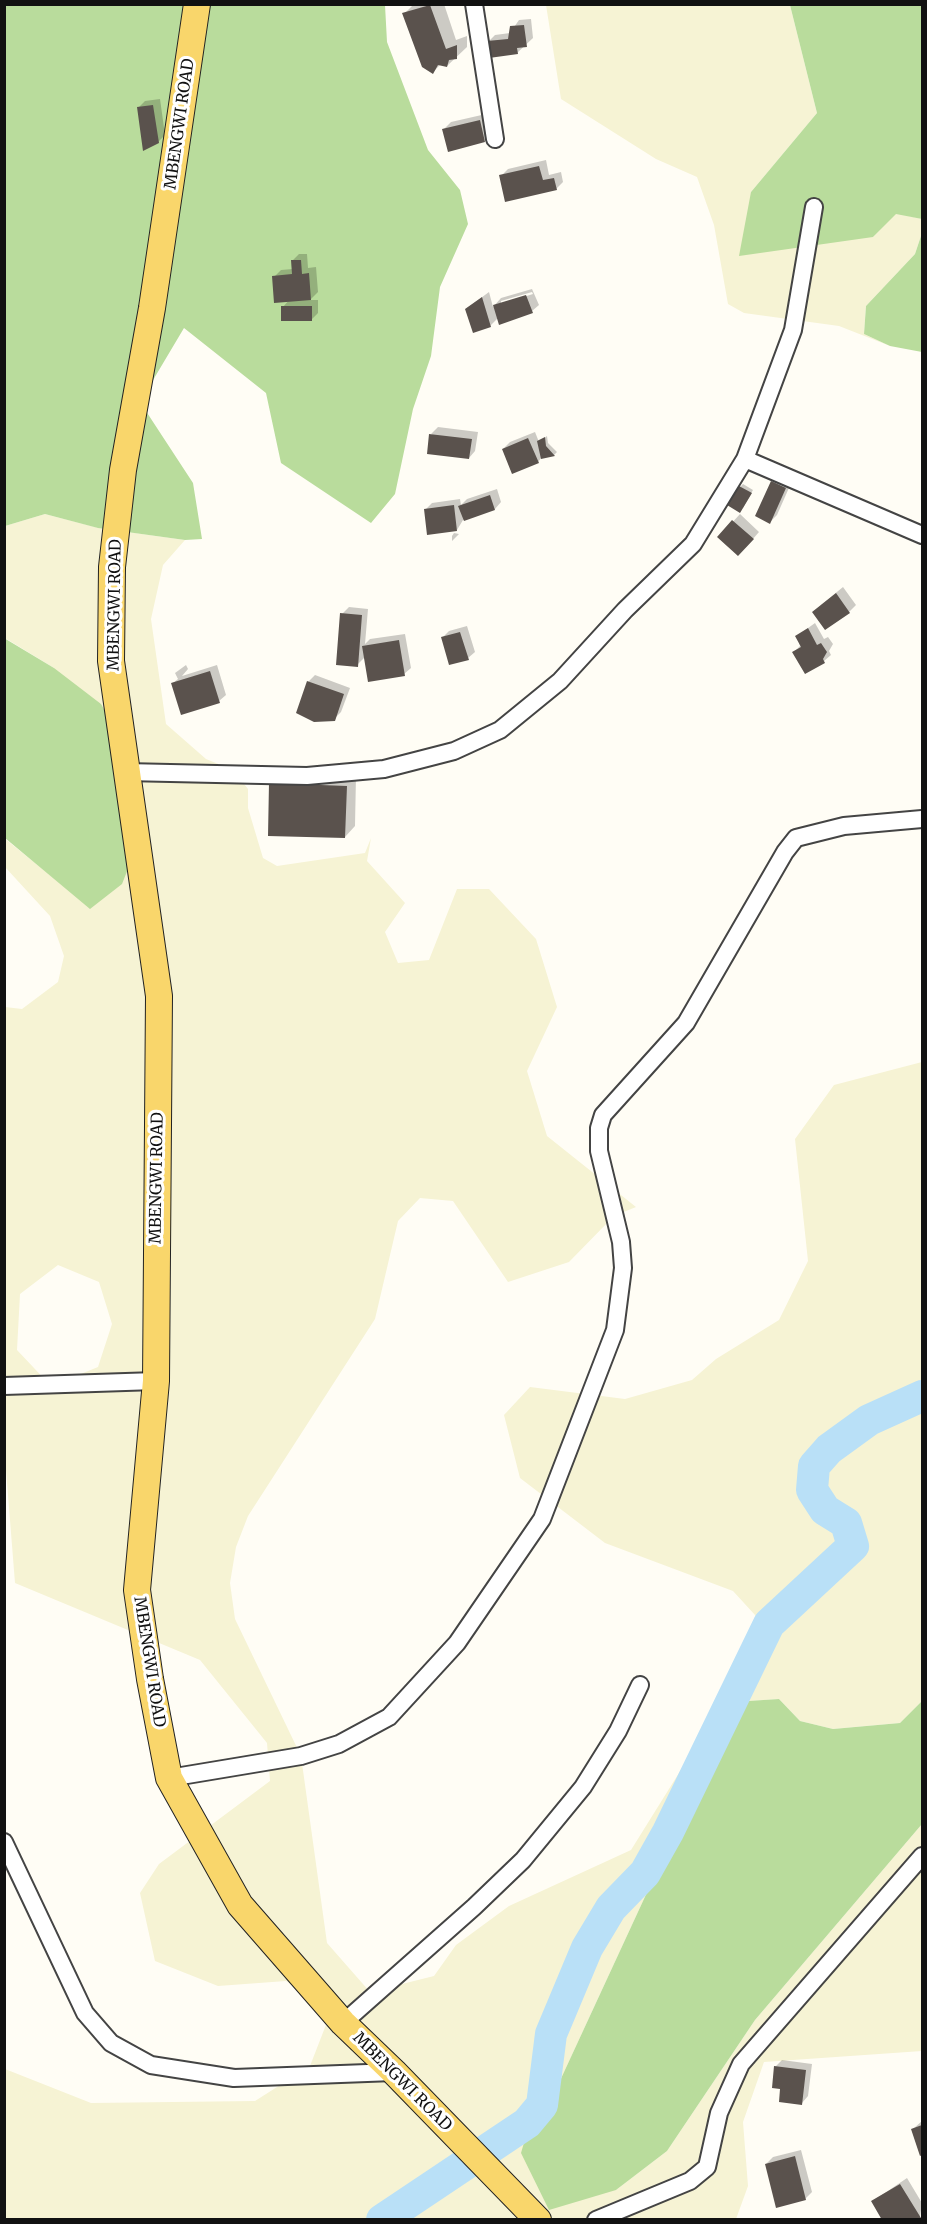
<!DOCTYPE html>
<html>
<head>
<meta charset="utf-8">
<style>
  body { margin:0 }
  #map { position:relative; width:927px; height:2224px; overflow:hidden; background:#fffdf5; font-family:Merriweather,serif }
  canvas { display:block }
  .frame { position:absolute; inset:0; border:6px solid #111; pointer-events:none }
</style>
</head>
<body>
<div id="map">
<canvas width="927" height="2224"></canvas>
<div class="frame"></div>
</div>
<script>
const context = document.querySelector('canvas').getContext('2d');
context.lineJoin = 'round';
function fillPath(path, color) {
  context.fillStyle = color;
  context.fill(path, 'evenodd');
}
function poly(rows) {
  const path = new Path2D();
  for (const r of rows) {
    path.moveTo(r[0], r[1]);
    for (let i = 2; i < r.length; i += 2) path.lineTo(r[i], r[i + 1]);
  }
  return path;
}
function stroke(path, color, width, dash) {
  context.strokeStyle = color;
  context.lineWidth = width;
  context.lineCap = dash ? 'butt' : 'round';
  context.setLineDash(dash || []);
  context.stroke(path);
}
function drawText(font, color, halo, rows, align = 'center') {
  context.font = font + ' Merriweather,serif';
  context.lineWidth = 6;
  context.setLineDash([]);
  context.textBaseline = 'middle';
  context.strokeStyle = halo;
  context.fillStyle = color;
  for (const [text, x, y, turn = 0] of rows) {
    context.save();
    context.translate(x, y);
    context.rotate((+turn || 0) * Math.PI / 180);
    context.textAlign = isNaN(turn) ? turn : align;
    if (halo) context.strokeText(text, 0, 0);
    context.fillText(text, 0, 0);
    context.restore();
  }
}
const farmland = poly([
  [546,5,790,5,817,113,751,192,873,237,896,213,922,219,922,233,915,254,866,306,864,334,890,346,839,326,744,313,728,304,714,225,697,177,656,159,561,99],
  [45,514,99,528,185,540,163,565,151,619,166,724,206,759,233,770,248,789,248,808,263,858,277,866,365,853,371,838,367,861,405,903,385,932,398,963,429,960,457,889,489,889,536,939,557,1007,527,1071,547,1136,636,1207,614,1216,569,1262,508,1282,453,1201,420,1198,398,1221,375,1319,248,1516,236,1547,230,1583,235,1619,301,1756,327,1943,370,1992,434,1976,456,1945,509,1906,631,1850,758,1646,755,1615,733,1591,605,1543,520,1478,504,1415,530,1387,625,1399,692,1380,716,1359,779,1320,808,1261,795,1139,834,1085,922,1062,922,1701,900,1723,833,1729,800,1721,779,1699,748,1701,710,1756,552,2098,530,2122,616,2190,667,2151,755,2020,922,1824,922,2051,764,2062,743,2122,748,2186,736,2219,5,2219,5,2069,91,2103,255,2101,310,2066,336,1999,312,2000,286,1981,218,1986,155,1961,140,1893,159,1864,270,1781,267,1743,200,1660,15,1583,4,1445,5,1007,22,1009,58,982,64,956,50,916,5,867,4,838,91,908,54,668,5,638,5,526],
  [58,1265,99,1282,112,1324,98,1367,51,1386,17,1350,20,1294]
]);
const forest = poly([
  [5,5,385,5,387,42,428,150,460,190,468,224,440,287,431,356,413,409,395,494,371,523,281,463,266,393,184,328,140,402,193,483,202,539,185,540,98,528,45,514,5,526],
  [790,5,922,5,922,219,896,214,873,237,739,256,751,192,817,113],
  [922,233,922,352,890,346,864,334,866,306,915,254],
  [4,638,54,668,101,704,141,774,141,836,122,884,90,909,5,838],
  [779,1699,800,1721,833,1729,900,1723,922,1701,922,1824,755,2020,667,2151,616,2190,549,2210,521,2153,530,2122,552,2098,710,1756,748,1701]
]);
const shadow = poly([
  [414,4,444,4,456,40,467,36,467,47,447,66,441,64,433,72,404,14],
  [531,19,533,38,517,53,488,42,495,35,510,33,519,20],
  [160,99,165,135,158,142,138,108,145,101],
  [486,114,491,134,484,141,444,129,451,122],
  [546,160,549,175,561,172,563,182,556,189,501,176,508,169],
  [299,254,307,254,308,268,316,267,318,292,310,300,318,300,318,313,311,320,283,307,289,300,274,277,281,270,293,269,292,261],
  [532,289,539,305,532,311,498,318,490,326,466,309,489,292,493,307,501,298],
  [532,292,533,294,501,304,501,301],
  [438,427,478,432,475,451,469,458,431,434],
  [535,432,539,442,547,436,548,443,557,452,554,455,542,457,538,462,503,449,510,442],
  [779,475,792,481,777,515,770,522,772,482],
  [743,484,753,490,743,508,740,487],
  [497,489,501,502,495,509,463,520,457,530,425,510,432,503,460,499,461,505,467,499],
  [740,514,759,532,745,548,719,537],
  [454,533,459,534,452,541,452,536],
  [843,587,856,605,849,612,821,605],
  [349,607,368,609,365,644,370,639,405,634,411,668,404,674,365,657,357,665,342,614],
  [815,623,824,639,828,637,833,644,829,651,831,655,824,661,794,652,800,646,797,636],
  [467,626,475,652,468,658,442,638,449,631],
  [186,665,188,669,182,676,217,665,226,695,219,701,173,683,178,679,175,673],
  [315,675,350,688,341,712,334,719,308,682],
  [281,773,356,776,355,826,345,837],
  [782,2060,812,2064,808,2096,802,2103,782,2088,775,2067],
  [922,2121,922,2153,921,2154,913,2129],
  [801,2150,812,2192,805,2199,766,2164,773,2157],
  [907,2178,922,2203,920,2217,873,2201]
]);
const river = poly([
  [382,2220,527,2123,542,2105,551,2034,587,1948,611,1908,645,1873,668,1832,769,1624,853,1546,846,1523,825,1510,812,1490,814,1466,829,1449,869,1420,922,1396]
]);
const building = poly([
  [430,5,446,49,457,45,457,59,449,60,447,67,438,65,433,74,422,67,402,13],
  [524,25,527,47,517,48,518,54,489,58,487,41,508,39,510,26],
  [153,105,159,143,143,151,137,107],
  [480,120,485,142,448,152,442,129],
  [539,166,543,180,554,178,557,190,505,202,499,175],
  [291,260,301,260,302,274,309,273,311,300,274,303,272,276,292,274],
  [526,295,533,313,499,325,493,305],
  [482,297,491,327,473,333,465,309],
  [281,306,312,306,312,321,281,321],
  [429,434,472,439,469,459,427,454],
  [545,437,546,446,555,456,541,459,537,441],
  [528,438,539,463,512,474,502,449],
  [771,481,786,488,770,524,755,516],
  [739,486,752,493,740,513,727,505],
  [490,495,495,510,464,521,458,506],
  [454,505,457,531,427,535,424,509],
  [732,520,754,539,738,556,717,537],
  [836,593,850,613,825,630,812,612],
  [340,613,362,615,358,667,336,665],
  [808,628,817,645,821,643,827,652,823,659,825,663,805,674,792,652,801,647,795,636],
  [460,632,469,660,449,665,441,637],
  [399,640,405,676,368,682,362,646],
  [210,671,220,703,181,715,171,683],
  [307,681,344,694,335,721,314,722,296,713],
  [269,783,347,786,345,838,268,836],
  [774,2066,806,2070,802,2105,779,2102,780,2089,772,2088],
  [922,2125,922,2155,920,2156,911,2129],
  [795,2156,806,2200,776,2208,765,2164],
  [900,2184,921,2218,919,2220,882,2220,871,2201]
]);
const street = poly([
  [474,4,495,139],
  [745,459,922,535],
  [125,772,307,776,384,769,454,751,500,730,560,681,625,610,693,544,745,459,793,330,814,207],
  [4,1386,156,1381],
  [169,1778,301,1756,339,1744,389,1717,457,1643,542,1519,615,1330,623,1268,621,1242,599,1151,599,1128,603,1115,686,1023,785,852,796,838,844,826,922,819],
  [4,1842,85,2013,111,2043,151,2065,234,2078,394,2072],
  [343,2023,474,1907,523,1860,583,1787,618,1731,640,1685],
  [596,2220,690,2181,707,2167,719,2113,741,2064,922,1856]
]);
const primary = poly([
  [197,4,152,308,123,470,112,567,111,661,159,996,156,1381,137,1590,150,1679,169,1778,240,1905,343,2023,394,2072,538,2220]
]);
const streetNames = [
  ["MBENGWI ROAD",180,124,-82],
  ["MBENGWI ROAD",115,605,-89],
  ["MBENGWI ROAD",157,1178,-89],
  ["MBENGWI ROAD",149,1662,81],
  ["MBENGWI ROAD",402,2082,45]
];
fillPath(farmland, '#f6f3d4');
fillPath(forest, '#b9dc9c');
fillPath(shadow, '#0003');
stroke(river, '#b9e0f7', 32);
fillPath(building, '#5a524d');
stroke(street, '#444', 20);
stroke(primary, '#222', 28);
stroke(street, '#fff', 16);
stroke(primary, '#f9d66b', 26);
drawText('16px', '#111', '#fff', streetNames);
</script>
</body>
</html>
